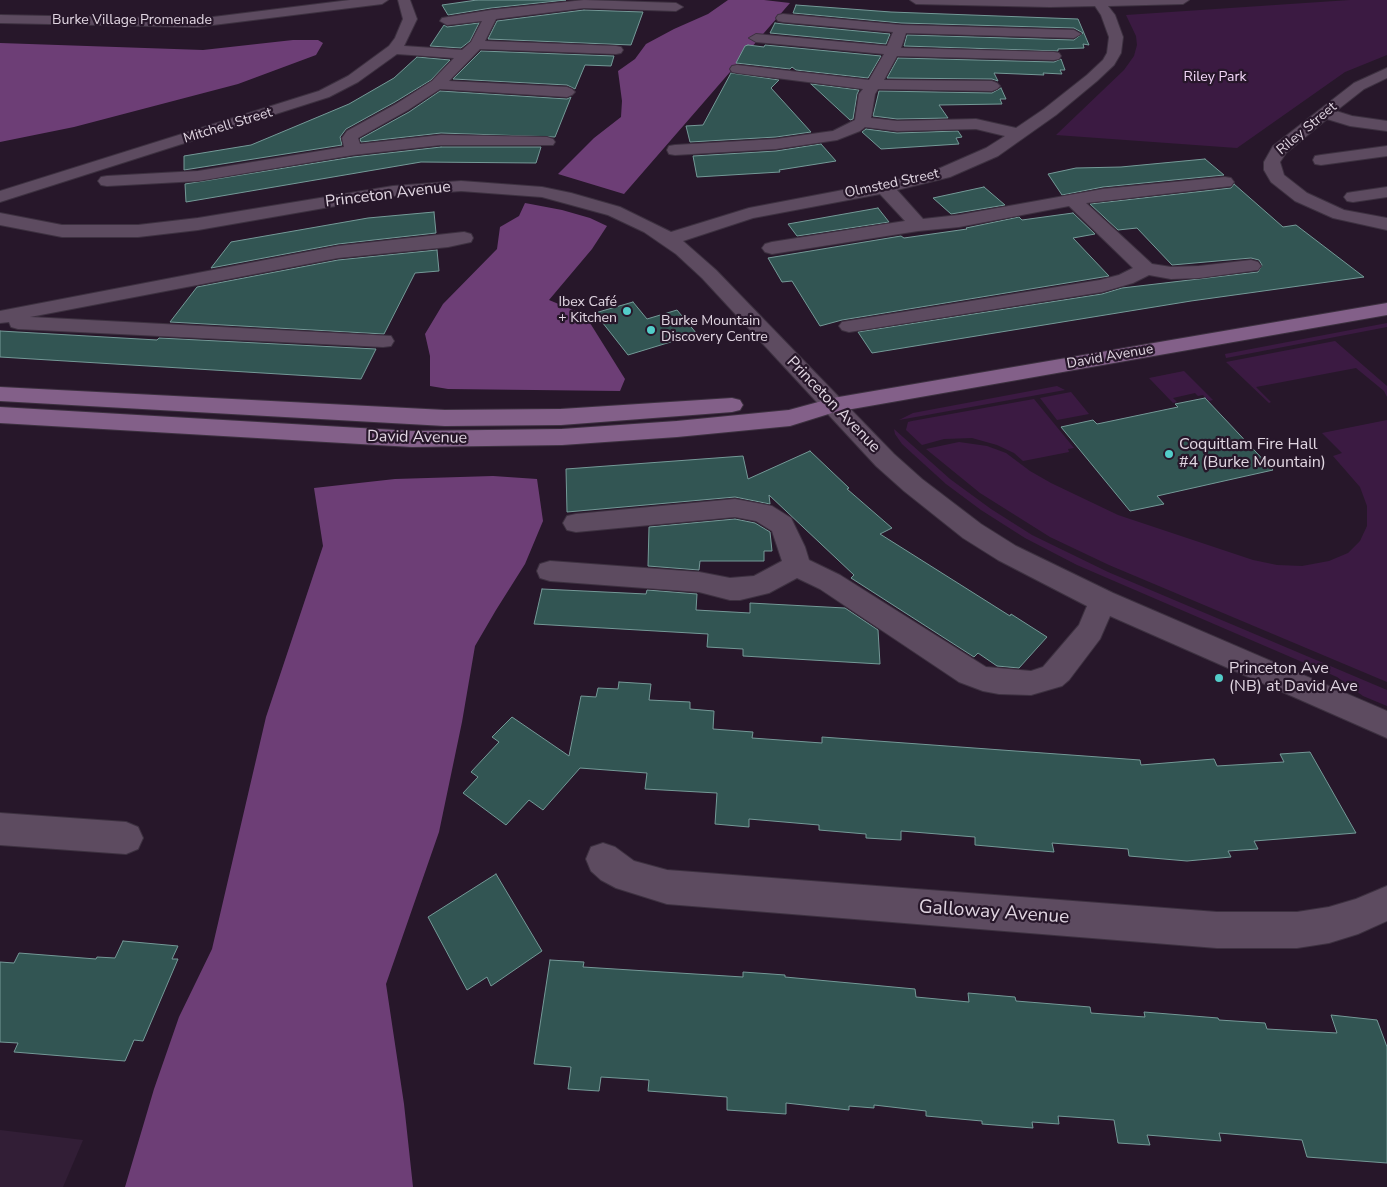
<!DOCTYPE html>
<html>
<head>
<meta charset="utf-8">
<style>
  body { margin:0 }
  canvas { display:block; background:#27172a }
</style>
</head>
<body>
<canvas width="1387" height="1187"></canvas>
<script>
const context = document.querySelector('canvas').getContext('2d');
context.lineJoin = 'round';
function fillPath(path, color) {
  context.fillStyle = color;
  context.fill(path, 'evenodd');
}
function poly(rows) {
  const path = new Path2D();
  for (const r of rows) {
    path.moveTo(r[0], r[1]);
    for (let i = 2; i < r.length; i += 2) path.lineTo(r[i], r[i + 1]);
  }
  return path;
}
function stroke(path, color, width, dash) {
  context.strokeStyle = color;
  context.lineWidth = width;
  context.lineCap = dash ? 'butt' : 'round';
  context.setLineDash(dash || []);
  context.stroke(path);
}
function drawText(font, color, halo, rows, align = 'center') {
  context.font = font + ' "Nunito Sans",sans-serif';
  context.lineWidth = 4.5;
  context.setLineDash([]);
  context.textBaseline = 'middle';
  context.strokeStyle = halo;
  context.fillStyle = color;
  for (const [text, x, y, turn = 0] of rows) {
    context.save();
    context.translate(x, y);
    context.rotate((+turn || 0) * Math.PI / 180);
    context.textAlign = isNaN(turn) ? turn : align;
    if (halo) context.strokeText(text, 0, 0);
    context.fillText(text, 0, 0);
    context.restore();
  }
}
const built = poly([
  [0,1130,83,1140,63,1187,0,1187]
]);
const green = poly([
  [1350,0,1387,0,1387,55,1345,72,1237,148,1056,135,1124,70,1134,56,1137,45,1136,36,1126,15],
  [1387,323,1387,327,1226,358,1225,354],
  [1335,341,1387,386,1387,397,1384,391,1356,368,1256,387,1271,402,1269,403,1226,362],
  [1184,371,1213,400,1209,401,1203,395,1198,396,1195,393,1173,398,1177,402,1173,403,1149,378],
  [1057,386,1065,390,899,420,913,413],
  [1071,392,1089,414,1057,420,1040,398],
  [1034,399,1074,448,1068,449,1069,452,1023,461,1014,453,997,445,972,438,944,439,922,445,906,430,908,422,912,421],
  [1387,420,1387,682,1109,565,1050,537,980,493,926,449,959,442,987,446,1006,453,1030,471,1051,483,1118,515,1253,560,1277,565,1302,566,1329,561,1348,553,1360,541,1367,526,1367,506,1360,487,1333,456,1342,453,1322,433],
  [894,429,950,479,991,509,1032,535,1108,572,1387,690,1387,706,1363,696,1337,677,1077,565,1025,538,981,510,946,484,902,444,895,434]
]);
const forest = poly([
  [728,0,764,0,790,3,624,194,558,174,594,138,621,117,622,101,618,71,635,59,646,44,674,29,708,14],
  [293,40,318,40,323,43,316,55,238,84,74,127,0,142,0,43,203,50],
  [525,203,562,210,590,218,607,226,592,249,549,300,585,315,625,379,620,391,448,389,430,386,430,356,425,334,443,304,497,249,500,227,519,216],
  [493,476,537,479,543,521,525,564,496,610,475,646,462,722,439,832,386,984,404,1104,413,1187,125,1187,154,1089,179,1017,212,949,266,717,323,546,314,488,395,479]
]);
const building = poly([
  [477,0,566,0,491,8,448,15,442,5,477,0],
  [796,5,891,12,1078,19,1089,45,1083,44,1084,48,1058,49,1058,51,904,46,907,35,1074,40,1083,33,1074,28,901,23,793,13,796,5],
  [584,10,643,12,631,45,488,39,497,21,584,10],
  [479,23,470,41,461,48,430,46,444,25,447,27,479,23],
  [775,23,783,24,890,34,886,44,770,33,775,23],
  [748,45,764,47,765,45,881,56,868,78,796,70,792,67,790,69,736,63,745,46,748,45],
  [481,51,614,56,611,66,585,65,575,89,567,85,453,79,481,51],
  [417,57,450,60,431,80,395,102,346,129,340,137,342,145,184,170,184,156,251,145,306,122,349,104,394,78,417,57],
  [898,58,1054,62,1061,59,1065,70,1060,70,1062,74,1043,73,1044,75,994,73,998,81,992,79,887,78,898,58],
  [731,73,779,80,771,88,811,132,776,137,690,142,686,126,703,125,731,73],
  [811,84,859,90,857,94,853,119,850,120,811,84],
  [1001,88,1006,99,1000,99,1002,104,939,105,948,118,897,119,873,116,879,91,992,93,1001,88],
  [440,91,567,99,571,97,555,137,441,133,361,142,360,139,409,112,440,91],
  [866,129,897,133,958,131,962,137,956,138,959,144,881,149,862,132,866,129],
  [821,144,836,161,779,170,780,172,697,177,693,156,776,151,821,144],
  [441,147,541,147,536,163,421,162,186,202,185,184,353,157,441,147],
  [1205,159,1224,175,1103,187,1062,195,1048,174,1076,168,1121,167,1205,159],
  [1234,184,1283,227,1296,225,1364,277,1191,301,872,353,858,332,1102,294,1122,288,1258,272,1262,265,1259,260,1251,258,1172,265,1137,228,1118,230,1090,204,1231,188,1234,184],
  [984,187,1005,205,951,214,933,198,984,187],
  [878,208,889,222,797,236,788,224,878,208],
  [434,212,436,233,338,244,211,268,231,242,368,218,434,212],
  [1073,213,1095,234,1073,238,1109,276,842,320,820,326,792,281,782,282,768,258,901,236,904,238,967,229,966,228,1019,217,1022,220,1073,213],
  [437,250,439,271,415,273,384,334,170,322,197,287,338,260,437,250],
  [633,302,647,319,677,310,697,334,628,355,595,313,633,302],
  [0,331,157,340,159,338,376,349,361,379,0,357,0,331],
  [1205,398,1273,470,1157,496,1164,504,1130,511,1061,427,1093,420,1097,424,1178,407,1175,404,1205,398],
  [810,451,849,488,847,489,892,528,880,534,1010,616,1011,614,1047,637,1019,668,997,666,978,653,974,657,851,578,854,575,769,495,770,504,735,497,567,512,566,469,743,456,748,479,810,451],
  [735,519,755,523,770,532,772,551,764,551,764,561,700,561,699,570,648,566,649,527,735,519],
  [542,589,646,594,647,590,697,594,696,610,750,613,750,603,845,608,878,630,880,664,743,656,743,649,707,647,708,634,534,624,542,589],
  [619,682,651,684,649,700,690,702,690,709,714,711,713,729,753,732,752,738,822,743,822,737,1140,760,1141,765,1214,759,1217,766,1284,762,1280,754,1310,752,1356,833,1254,841,1258,849,1228,851,1231,857,1187,861,1129,856,1128,849,1052,843,1054,852,975,845,975,837,901,831,901,840,866,838,866,834,819,830,819,825,749,819,749,827,715,824,717,793,645,789,647,773,580,768,543,810,529,800,506,825,463,793,478,777,471,772,499,742,492,737,512,717,569,756,581,696,596,697,598,688,618,689,619,682],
  [496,874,542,951,491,986,487,977,467,990,428,917,496,874],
  [123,941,178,946,172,959,178,959,143,1041,134,1040,125,1061,14,1052,18,1043,0,1042,0,962,14,963,19,953,96,959,97,957,115,958,123,941],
  [550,960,584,962,583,967,743,977,743,972,785,975,785,977,915,989,916,997,969,1002,968,993,1015,997,1016,1001,1090,1007,1091,1013,1145,1017,1144,1012,1218,1018,1219,1020,1265,1023,1267,1029,1337,1033,1331,1015,1377,1020,1387,1047,1387,1163,1307,1157,1302,1140,1219,1133,1221,1141,1147,1135,1150,1145,1118,1143,1114,1120,1058,1116,1059,1124,1032,1122,1033,1128,982,1124,982,1121,926,1116,926,1111,874,1105,874,1108,849,1106,849,1110,786,1103,786,1114,727,1110,727,1097,648,1091,649,1080,601,1077,599,1091,568,1089,571,1067,534,1064,550,960]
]);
const minor = poly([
  [350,0,388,0,382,4,197,27,0,23,0,15,197,19,350,0],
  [398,0,410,0,417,19,404,46,462,50,471,42,482,21,447,25,440,21,442,18,491,10,584,0,676,3,683,7,676,11,584,8,496,19,485,41,616,46,621,47,623,50,621,53,616,54,480,49,449,81,567,87,572,89,575,92,572,95,567,97,440,89,408,110,358,138,360,144,441,135,547,137,553,139,555,142,553,145,441,145,353,155,198,181,107,186,101,185,98,181,101,177,107,176,198,171,344,147,342,138,347,131,396,104,432,81,454,58,397,54,358,82,329,97,0,202,0,191,319,91,348,76,389,46,395,38,403,19,398,0],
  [910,0,1189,0,1183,4,1108,6,1115,15,1123,37,1121,53,1114,65,1097,81,1056,115,998,156,950,177,897,190,923,219,959,215,1103,189,1225,177,1231,178,1234,182,1231,186,1086,203,1152,264,1171,267,1199,266,1251,260,1258,262,1261,266,1258,270,1199,278,1171,279,1149,275,1133,283,1102,292,849,332,842,330,839,326,842,322,1100,280,1119,275,1133,268,1069,206,959,227,918,231,772,254,765,252,762,248,765,244,772,242,905,221,880,194,753,218,683,241,716,270,894,454,922,479,981,524,1016,546,1113,593,1387,711,1387,738,1110,616,1100,639,1069,680,1062,686,1031,695,999,694,983,691,959,682,820,589,797,578,769,593,740,600,730,600,699,592,550,581,540,578,537,571,540,564,550,561,699,572,730,578,754,576,782,561,772,531,756,521,735,517,576,532,567,530,563,523,567,516,576,514,735,499,772,506,791,518,805,547,809,560,840,575,986,667,1031,671,1043,667,1079,625,1087,606,998,560,963,538,904,491,876,466,702,278,676,254,644,232,608,215,542,197,461,191,393,196,198,230,138,237,62,237,0,225,0,213,62,225,138,225,198,218,393,186,461,181,542,187,571,193,620,207,671,232,749,208,911,177,938,169,986,148,1005,136,976,129,897,131,865,127,860,131,837,140,776,149,675,155,669,154,667,150,669,146,675,145,776,139,833,131,855,120,859,94,863,89,737,73,732,72,730,69,732,66,737,65,869,80,884,54,756,42,749,38,756,34,887,46,893,32,783,22,778,21,776,18,778,15,783,14,901,25,1074,30,1081,34,1074,38,906,33,901,48,1054,52,1059,53,1061,56,1059,59,1054,60,897,56,884,80,992,81,997,83,1000,86,997,89,992,91,878,89,875,94,871,118,897,121,976,119,1016,128,1044,109,1087,75,1103,60,1107,53,1109,37,1101,15,1095,6,1050,7,916,4,910,0],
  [1387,68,1387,78,1364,89,1336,111,1352,116,1387,121,1387,131,1350,126,1327,119,1286,153,1280,162,1284,175,1307,193,1344,210,1387,218,1387,230,1333,218,1295,201,1271,182,1264,170,1264,162,1273,146,1354,83,1387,68],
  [1387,146,1387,156,1321,165,1315,164,1313,160,1315,156,1321,155,1387,146],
  [1387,187,1387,197,1353,202,1347,201,1344,197,1347,193,1353,192,1387,187],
  [464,232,471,234,473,238,471,242,448,247,338,258,30,317,391,336,394,341,391,346,383,347,18,329,11,327,9,322,0,323,0,311,338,246,464,232],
  [0,813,126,822,138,827,143,838,138,849,126,854,0,845,0,813],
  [603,843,615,847,634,861,667,870,1217,912,1297,912,1329,907,1356,899,1387,886,1387,921,1358,934,1329,943,1297,948,1217,948,667,904,616,888,601,880,591,871,586,859,591,847,603,843]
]);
const major = poly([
  [1387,303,1387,315,835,412,790,426,677,437,562,445,412,447,0,423,0,407,412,431,562,429,677,421,789,410,833,398,1387,303],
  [0,387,445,410,561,409,732,398,740,400,743,405,740,410,732,412,561,425,445,426,0,401,0,387]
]);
const markers = [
  [627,311,5,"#53cdc9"],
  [651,330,5,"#53cdc9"],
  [1169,454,5,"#53cdc9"],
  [1219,678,5,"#53cdc9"]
];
const farStreetnames = [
  ["Burke Village Promenade",132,21],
  ["Mitchell Street",228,126,-17],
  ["Riley Street",1307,129,-40],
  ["Olmsted Street",892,184,-12],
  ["David Avenue",1110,357,-10]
];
const farParknames = [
  ["Riley Park",1215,78]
];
const farPoinames = [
  ["Ibex Café",617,303],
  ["+ Kitchen",617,319],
  ["Burke Mountain",661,322,"left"],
  ["Discovery Centre",661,338,"left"]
];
const streetNames = [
  ["Princeton Avenue",388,195,-7],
  ["Princeton Avenue",833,405,46],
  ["David Avenue",417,438,1]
];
const poiNames = [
  ["Coquitlam Fire Hall",1179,445],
  ["#4 (Burke Mountain)",1179,463],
  ["Princeton Ave",1229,669],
  ["(NB) at David Ave",1229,687]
];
const nearStreetnames = [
  ["Galloway Avenue",994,913,4]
];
fillPath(built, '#321e36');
fillPath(green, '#3b1a42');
fillPath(forest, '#6d3e76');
fillPath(building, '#325553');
stroke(building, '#749997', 1);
stroke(minor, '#3d3140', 2);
stroke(major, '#3d3140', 2);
fillPath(minor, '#5d4b60');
fillPath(major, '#836089');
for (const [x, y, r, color] of markers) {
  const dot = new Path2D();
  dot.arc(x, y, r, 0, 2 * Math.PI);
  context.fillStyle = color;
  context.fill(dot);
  stroke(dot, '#27172a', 2);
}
drawText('14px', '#e0d5e1', '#27172a', farStreetnames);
drawText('14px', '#f2d6f7', '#27172a', farParknames);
drawText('14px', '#e0d5e1', '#27172a', farPoinames, 'right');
drawText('16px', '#e0d5e1', '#27172a', streetNames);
drawText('16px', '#e0d5e1', '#27172a', poiNames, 'left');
drawText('19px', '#e0d5e1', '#27172a', nearStreetnames);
</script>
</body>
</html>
